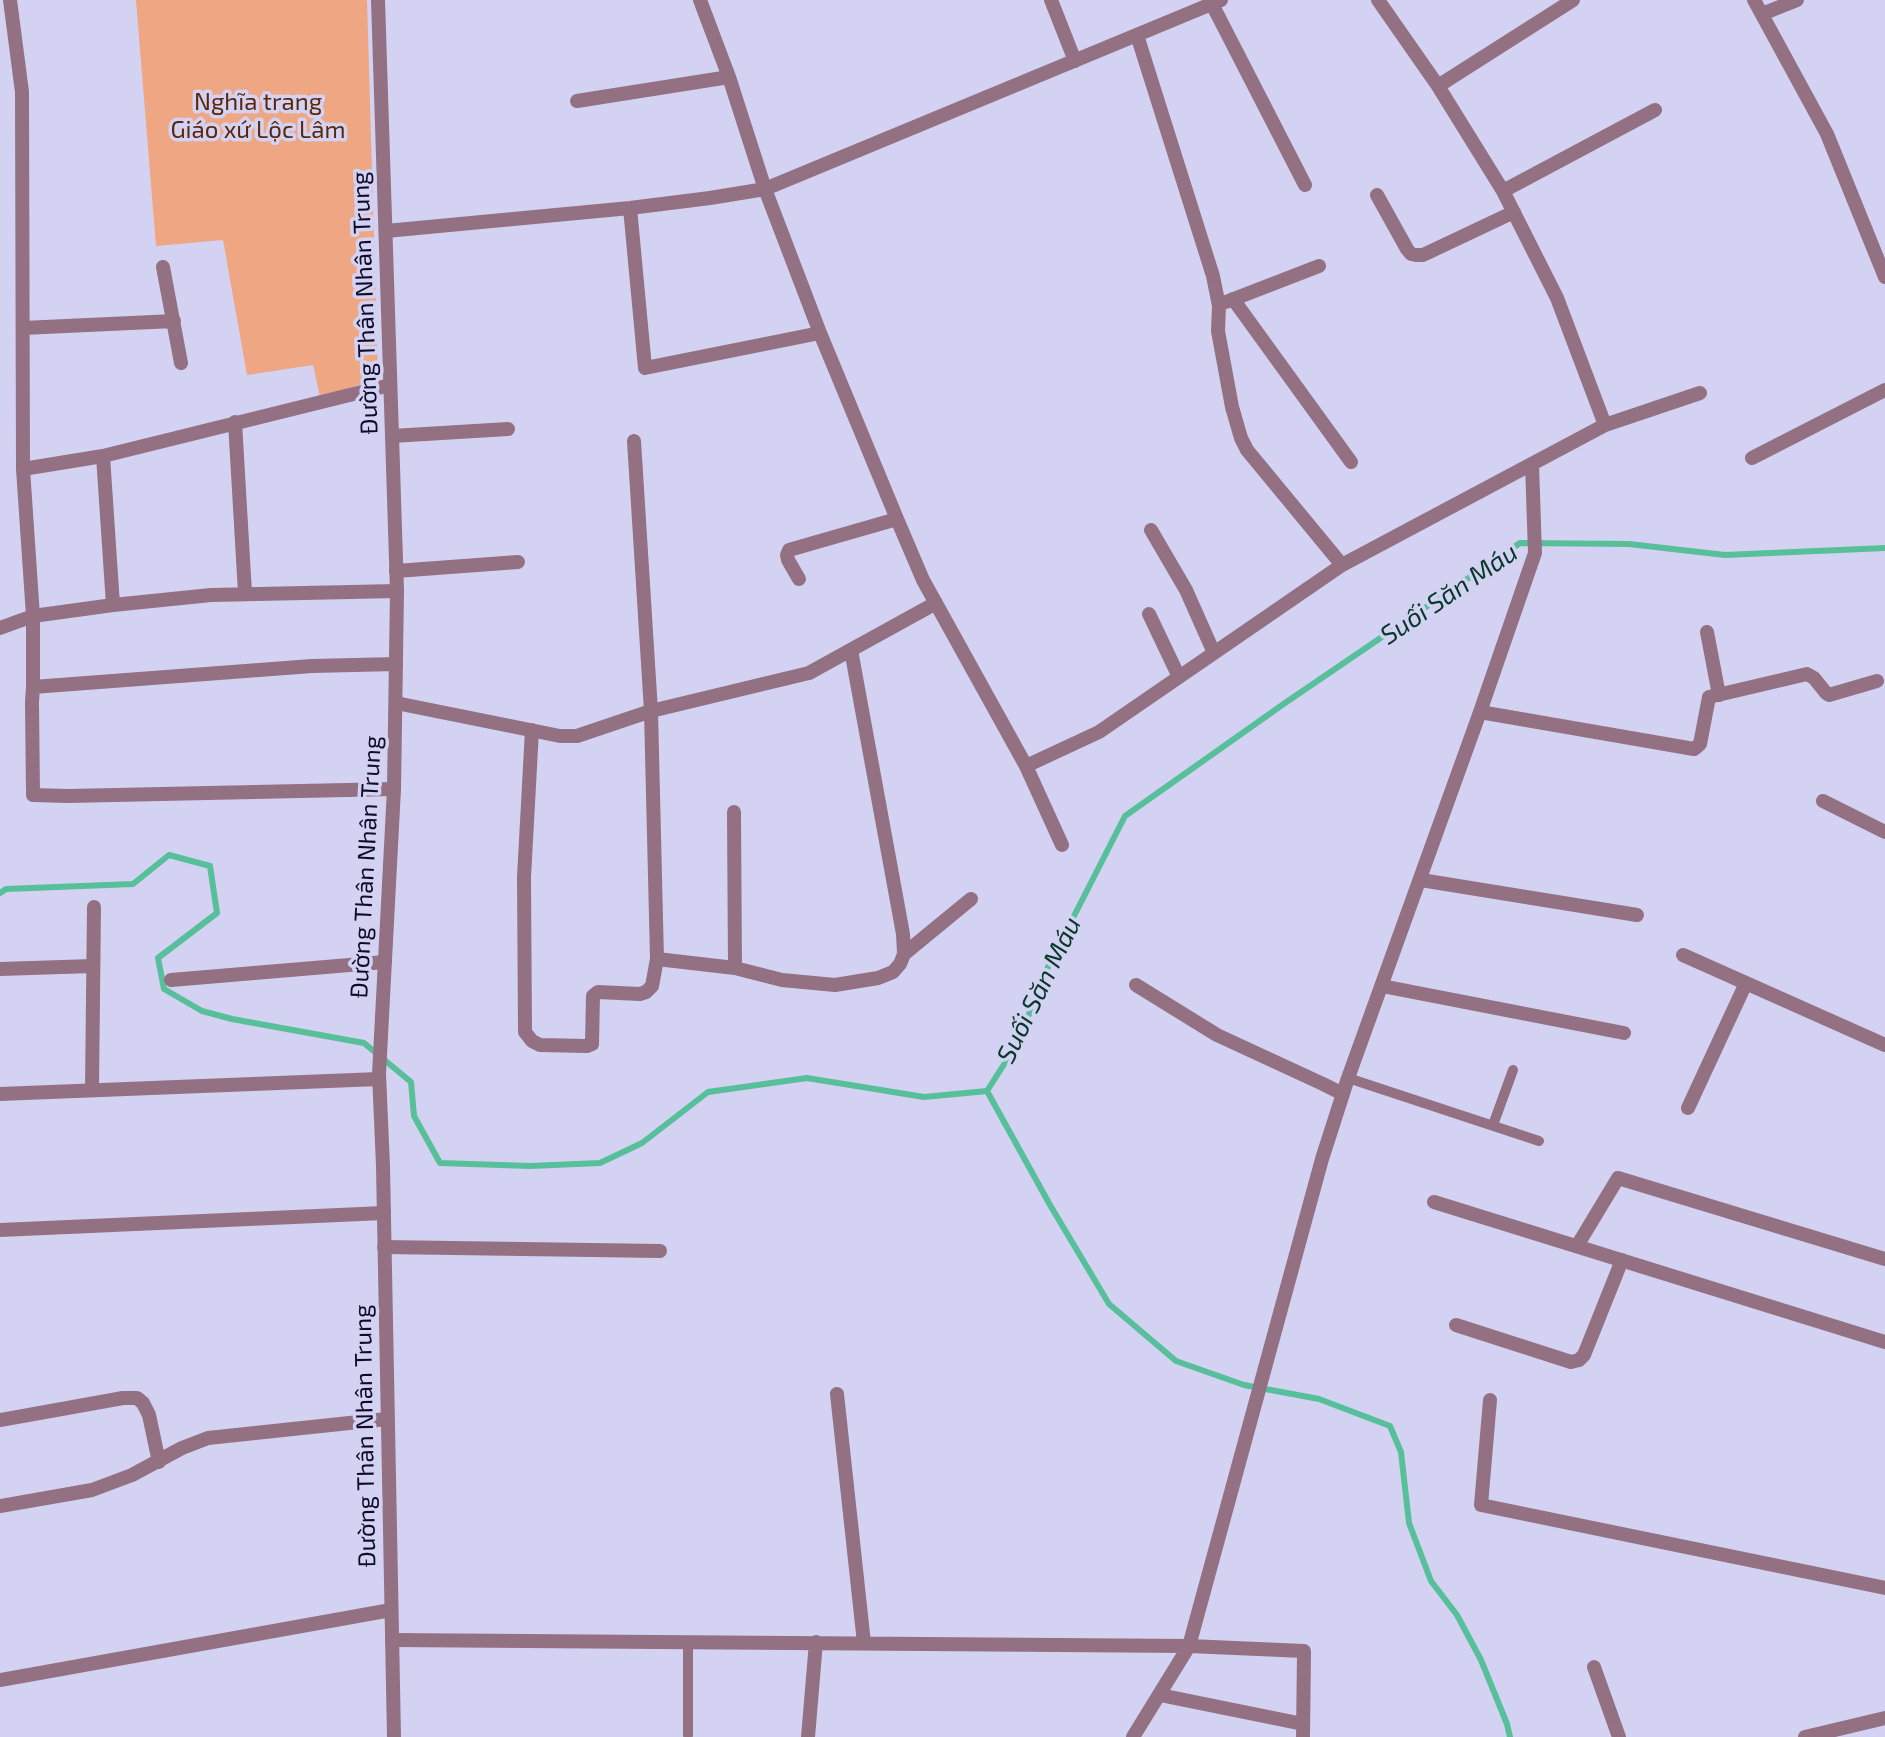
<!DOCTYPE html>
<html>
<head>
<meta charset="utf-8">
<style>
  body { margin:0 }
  canvas { display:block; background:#d3d2f2 }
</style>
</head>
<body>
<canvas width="1885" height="1737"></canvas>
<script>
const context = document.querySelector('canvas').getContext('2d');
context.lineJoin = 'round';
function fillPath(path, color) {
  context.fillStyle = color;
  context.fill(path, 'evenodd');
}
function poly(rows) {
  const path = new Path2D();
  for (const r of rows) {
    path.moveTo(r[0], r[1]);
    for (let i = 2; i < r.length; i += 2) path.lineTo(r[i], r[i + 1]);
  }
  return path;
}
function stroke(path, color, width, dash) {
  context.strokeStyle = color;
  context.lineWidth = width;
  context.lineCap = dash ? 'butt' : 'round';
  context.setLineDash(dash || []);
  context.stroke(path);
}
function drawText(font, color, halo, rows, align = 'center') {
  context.font = font + ' "Exo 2",sans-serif';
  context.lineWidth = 7;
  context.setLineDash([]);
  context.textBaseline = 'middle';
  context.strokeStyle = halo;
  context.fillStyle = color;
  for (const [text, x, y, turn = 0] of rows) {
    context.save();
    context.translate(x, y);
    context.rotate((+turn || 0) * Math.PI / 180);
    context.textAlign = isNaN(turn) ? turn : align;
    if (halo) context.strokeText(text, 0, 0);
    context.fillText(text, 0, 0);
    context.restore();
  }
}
const green = poly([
  [136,0,367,0,378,379,320,397,313,365,247,375,223,240,156,246]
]);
const stream = poly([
  [0,893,6,889,133,884,169,855,210,866,217,913,158,958,164,989,202,1011,232,1019,364,1043,411,1082,414,1116,440,1163,530,1166,600,1163,642,1143,708,1092,807,1078,924,1097,987,1091,1017,1044,1048,967,1125,816,1285,703,1520,543,1629,544,1725,555,1885,548],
  [987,1091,1050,1205,1109,1304,1176,1361,1244,1385,1319,1399,1390,1426,1401,1452,1409,1523,1431,1581,1457,1615,1481,1660,1507,1724,1510,1737]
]);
const service = poly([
  [1348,1078,1539,1141],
  [1493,1125,1513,1070],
  [688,1735,688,1642]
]);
const minor = poly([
  [10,0,22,92,23,469,33,616,33,687],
  [700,0,729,77,765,189,820,333,897,519,923,580,1026,766,1062,845],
  [1051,0,1075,61],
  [1378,0,1438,86,1503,191,1557,298,1605,425],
  [1754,0,1827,134,1885,277],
  [1212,4,1305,185],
  [1762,14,1797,0],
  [1137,35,1213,276,1219,306,1218,331,1232,407,1241,438,1247,450,1342,565],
  [1438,86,1573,0],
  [577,101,729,77],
  [1503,191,1655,110],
  [1377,195,1407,249,1411,254,1416,255,1423,255,1514,212],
  [630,208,645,368,820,333],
  [386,231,630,208,710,198,765,189,1221,0],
  [163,267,181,363],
  [1233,299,1351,462],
  [1226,302,1319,266],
  [23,328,174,321],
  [235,422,245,593],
  [392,436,508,429],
  [103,456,113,605],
  [1752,458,1885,390],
  [23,469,103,456,390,385],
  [1151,530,1186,590,1214,653],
  [396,571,518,562],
  [799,579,788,560,787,555,789,550,897,519],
  [1149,614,1179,677],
  [0,628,33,616,113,605,211,595,397,591],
  [1707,632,1719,695],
  [396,703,560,736,577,736,651,711,809,673,936,603],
  [1480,712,1535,553,1532,464],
  [532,730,524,877,525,1032,532,1041,540,1045,587,1046,592,1044,593,996,598,992,640,994,646,992,652,986,657,959,651,711,634,441],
  [1026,766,1099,732,1342,565,1605,425,1700,393],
  [394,789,68,796,33,795,32,702,33,687,312,666,396,664],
  [1823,801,1885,832],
  [734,812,735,968],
  [1421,880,1637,915],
  [904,954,971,899],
  [1683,955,1885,1045],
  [657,959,735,968,782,980,835,985,878,978,893,972,900,964,904,954,903,934,851,650],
  [0,969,93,966],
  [171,980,385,962],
  [1136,985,1217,1035,1323,1084,1343,1094],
  [1382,986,1624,1033],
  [92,1089,94,907],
  [0,1094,379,1079],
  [1688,1108,1746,983],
  [1434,1202,1885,1342],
  [0,1230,384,1213],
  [1577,1246,1618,1178,1885,1259],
  [384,1247,660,1251],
  [1456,1325,1571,1362,1579,1360,1584,1355,1622,1260],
  [837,1394,864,1643],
  [1490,1400,1481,1505,1885,1588],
  [0,1420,123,1398,137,1398,143,1403,149,1415,159,1462],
  [0,1506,92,1490,132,1475,182,1448,208,1438,387,1419],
  [392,1640,1189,1646,1304,1651,1303,1737],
  [1594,1667,1619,1737],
  [0,1680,391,1610],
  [1160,1695,1303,1724],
  [808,1737,816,1642],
  [1133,1737,1189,1646,1322,1159,1348,1078,1480,712,1694,749,1700,744,1709,697,1807,674,1814,678,1826,693,1829,695,1877,681],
  [1805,1737,1885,1718]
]);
const tertiary = poly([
  [378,0,397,591,394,789,379,1074,383,1166,394,1737]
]);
const parkNames = [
  ["Nghĩa trang",258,102],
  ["Giáo xứ Lộc Lâm",258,130]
];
const streetNames = [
  ["Đường Thân Nhân Trung",365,303,-92],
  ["Đường Thân Nhân Trung",366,867,-87],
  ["Đường Thân Nhân Trung",365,1436,-91]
];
const waterNames = [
  ["Suối Săn Máu",1449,594,-34],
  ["Suối Săn Máu",1039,990,-64]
];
fillPath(green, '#efa682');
stroke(stream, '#57bf9a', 6);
stroke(service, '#937182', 10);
stroke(minor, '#937182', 14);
stroke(tertiary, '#937182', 14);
drawText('24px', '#5a2708', '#d3d2f2', parkNames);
drawText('24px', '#100c27', '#d3d2f2', streetNames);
drawText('italic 26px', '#083829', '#d3d2f2', waterNames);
</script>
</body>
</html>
